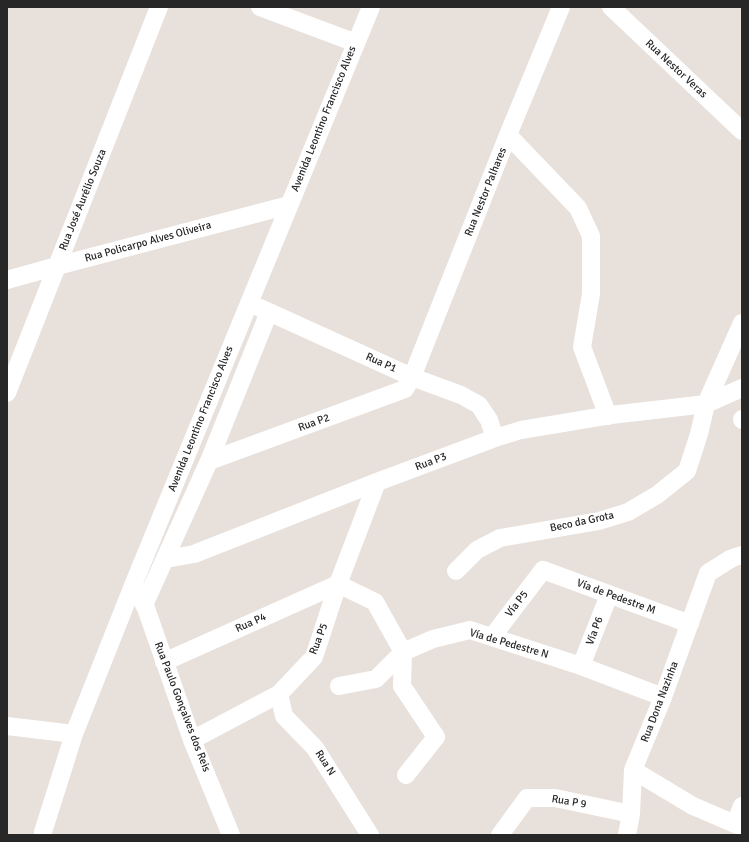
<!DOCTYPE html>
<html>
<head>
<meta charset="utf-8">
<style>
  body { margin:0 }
  #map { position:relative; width:749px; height:842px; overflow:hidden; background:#e8e0db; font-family:Signika,sans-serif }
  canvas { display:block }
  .frame { position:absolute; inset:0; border:8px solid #272727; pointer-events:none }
</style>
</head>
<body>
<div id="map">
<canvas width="749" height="842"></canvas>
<div class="frame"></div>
</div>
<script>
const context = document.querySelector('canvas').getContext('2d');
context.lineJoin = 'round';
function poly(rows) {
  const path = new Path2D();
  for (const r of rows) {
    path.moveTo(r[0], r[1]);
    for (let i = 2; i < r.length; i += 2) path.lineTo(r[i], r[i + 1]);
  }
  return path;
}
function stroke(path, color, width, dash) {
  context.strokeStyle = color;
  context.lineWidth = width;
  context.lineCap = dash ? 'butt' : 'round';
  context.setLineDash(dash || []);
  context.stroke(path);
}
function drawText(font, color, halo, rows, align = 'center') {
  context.font = font + ' Signika,sans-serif';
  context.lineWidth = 3.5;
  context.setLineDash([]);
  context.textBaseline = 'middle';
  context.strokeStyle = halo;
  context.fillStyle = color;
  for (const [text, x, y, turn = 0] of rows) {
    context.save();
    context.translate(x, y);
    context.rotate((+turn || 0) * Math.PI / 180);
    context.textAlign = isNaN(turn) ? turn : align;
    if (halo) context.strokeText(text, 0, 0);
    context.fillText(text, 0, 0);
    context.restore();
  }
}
const minor = poly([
  [260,7,356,43],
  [611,7,742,131],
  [508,135,578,208,591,236,591,294,582,347,608,416],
  [7,280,57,266,289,205],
  [260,308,412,377,461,395,479,405,489,420,495,438],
  [7,393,159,7],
  [742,419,742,420],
  [209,461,405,389,412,377,508,135,561,7],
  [166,559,194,554,377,482,495,438,521,430,611,415,706,404,742,388],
  [456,571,477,550,500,538,599,521,628,512,657,495,687,471,699,434,706,404,742,323],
  [338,584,375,602,403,652,433,639,470,630,581,666,663,697],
  [141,594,192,740,231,835],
  [144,605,209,461,269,312],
  [492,637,543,570,690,624],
  [164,662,338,584],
  [581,666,609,595],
  [339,686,376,679,403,652,402,686,436,737,406,775],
  [279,694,284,716,315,748,370,835],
  [7,726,74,734],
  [192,740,279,694,314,657,338,584,377,482],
  [633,770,693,806,742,827],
  [735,824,742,806],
  [43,835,43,832,74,734,136,578,371,7],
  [500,835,527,798,555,798,631,814],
  [627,835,631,814,633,770,663,697,708,573,732,558,742,555]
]);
const streetNames = [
  ["Rua Nestor Veras",676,69,43],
  ["Avenida Leontino Francisco Alves",324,119,-68],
  ["Rua Nestor Palhares",486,192,-68],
  ["Rua José Aurélio Souza",83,200,-68],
  ["Rua Policarpo Alves Oliveira",148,242,-15],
  ["Rua P1",381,363,24],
  ["Avenida Leontino Francisco Alves",201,419,-68],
  ["Rua P2",314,423,-20],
  ["Rua P3",431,462,-21],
  ["Beco da Grota",582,522,-12],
  ["Vía de Pedestre M",616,597,20],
  ["Vía P5",517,604,-52],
  ["Rua P4",251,623,-24],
  ["Vía P6",595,631,-69],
  ["Rua P5",319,639,-69],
  ["Vía de Pedestre N",509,644,16],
  ["Rua Dona Nazinha",660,702,-69],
  ["Rua Paulo Gonçalves dos Reis",182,707,69],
  ["Rua N",325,763,57],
  ["Rua P 9",569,802,9]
];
stroke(minor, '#fff', 18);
drawText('11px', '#272727', '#fff', streetNames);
</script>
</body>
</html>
